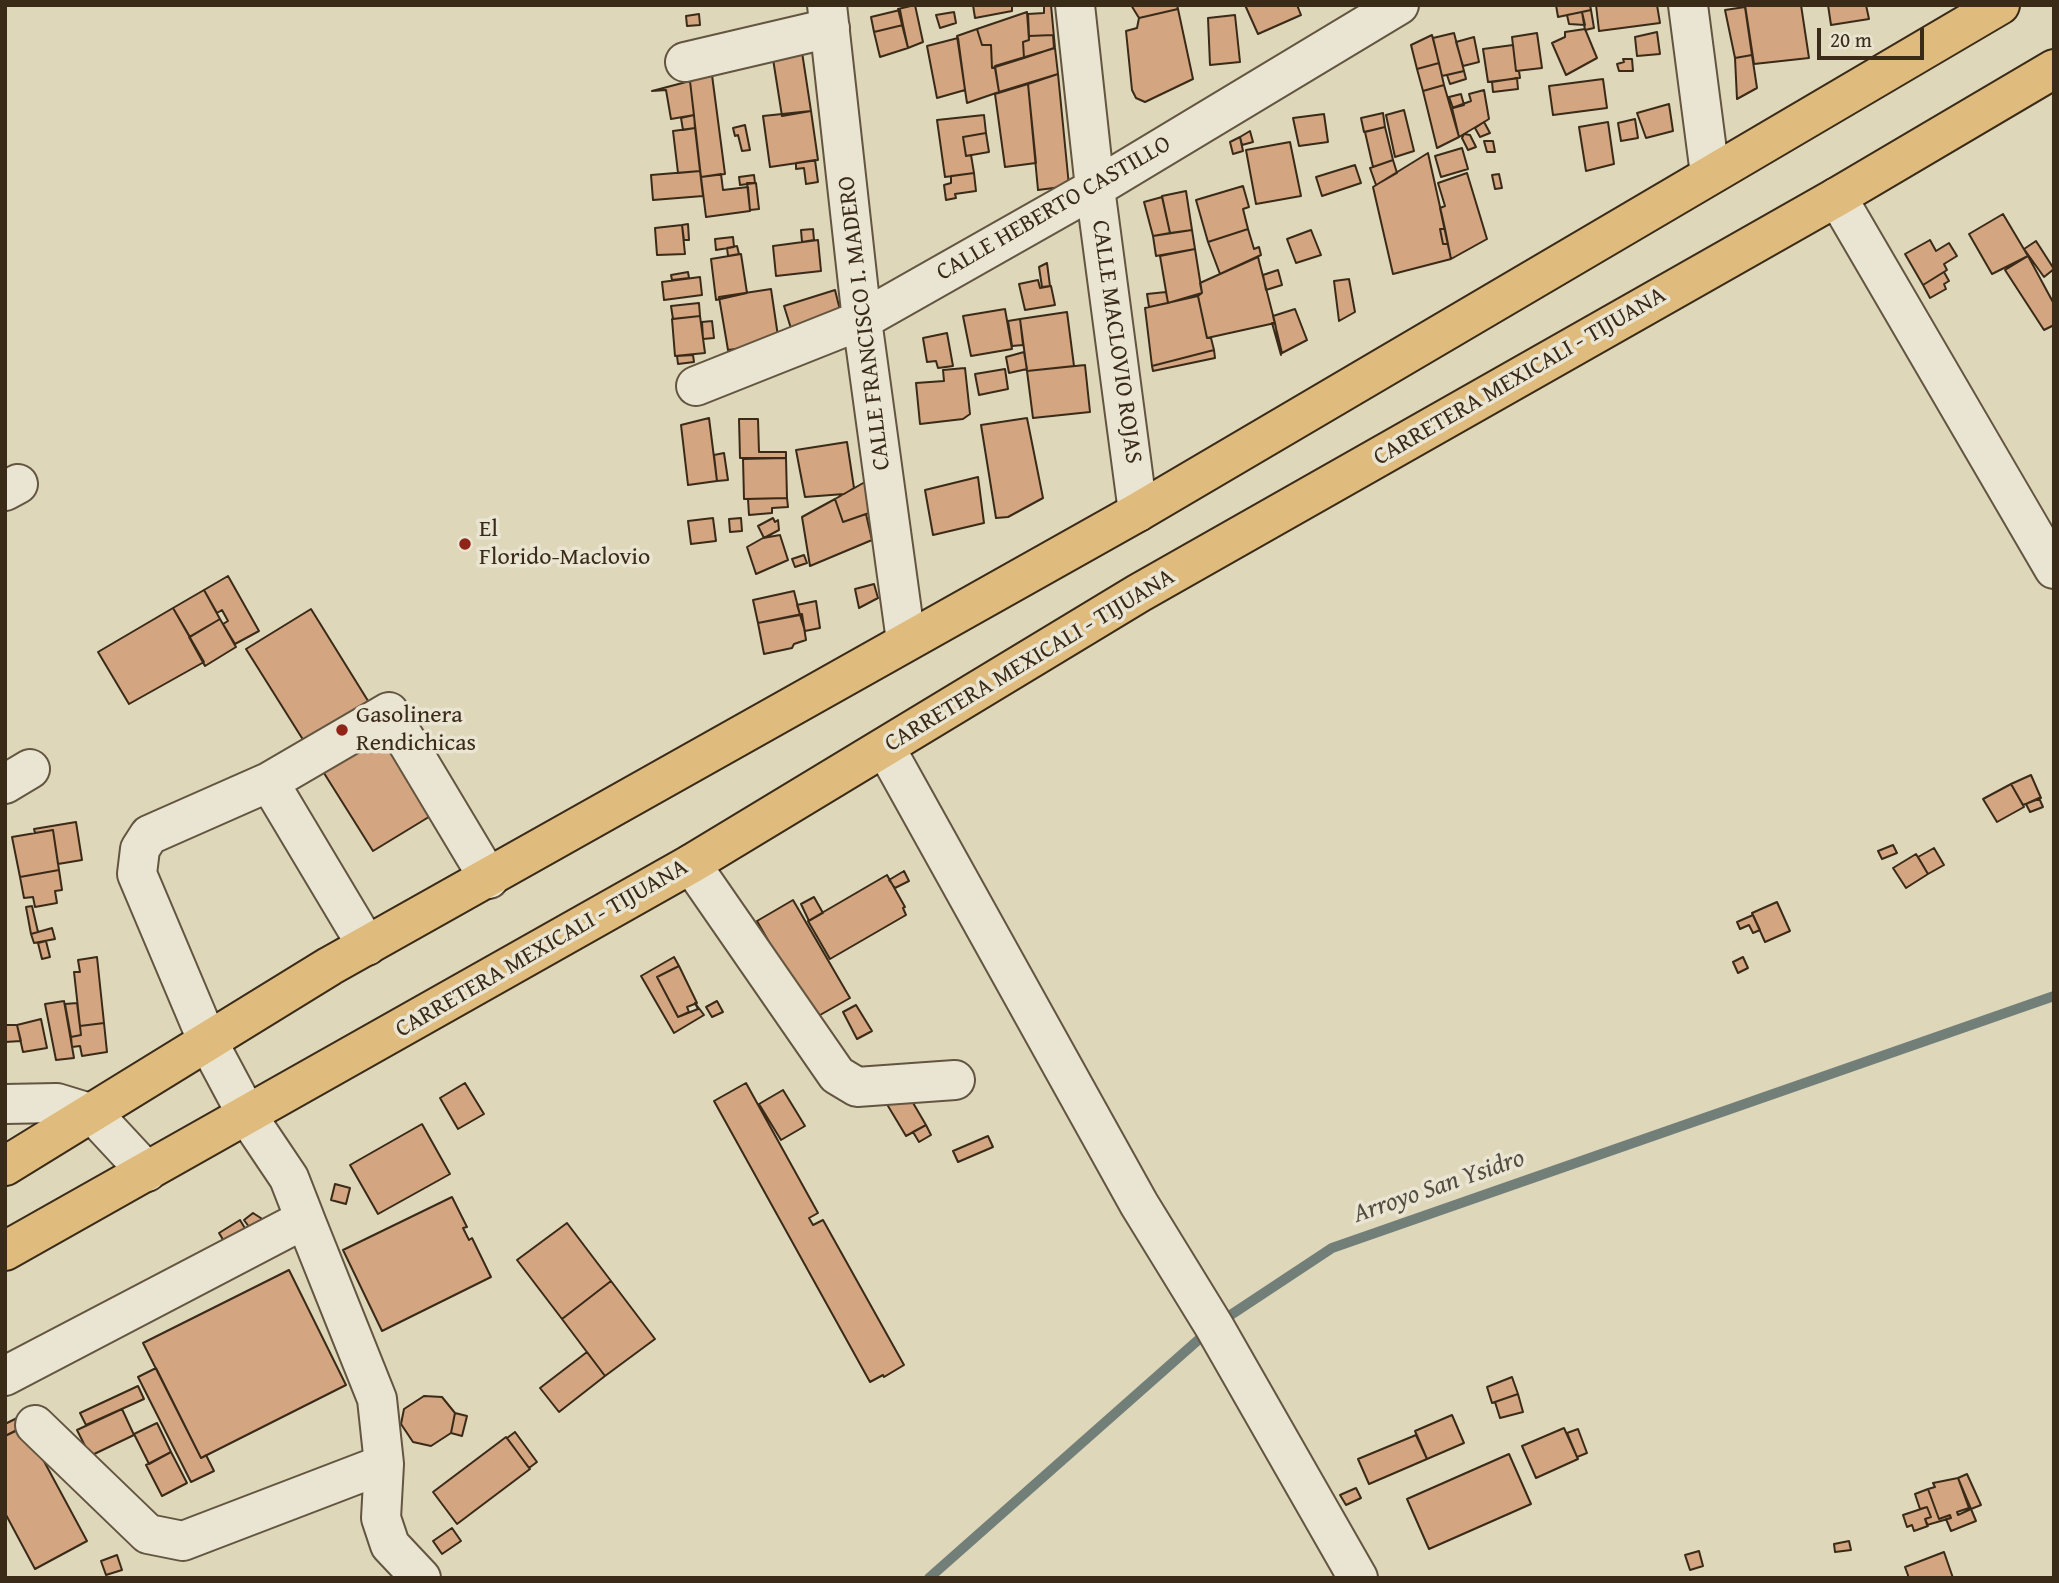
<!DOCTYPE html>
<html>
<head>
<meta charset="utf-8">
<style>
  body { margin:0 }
  #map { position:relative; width:2059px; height:1583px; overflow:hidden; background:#ded7ba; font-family:"Gentium Book Plus",serif }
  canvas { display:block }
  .frame { position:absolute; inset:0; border:7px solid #3a2a18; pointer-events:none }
  .scale { position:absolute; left:1817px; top:28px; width:107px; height:32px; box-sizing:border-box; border:4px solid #3a2a18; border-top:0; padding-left:9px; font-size:21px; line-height:24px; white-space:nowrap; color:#3a2a18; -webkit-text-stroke:5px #eae5d2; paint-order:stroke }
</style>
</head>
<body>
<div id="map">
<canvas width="2059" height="1583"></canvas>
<div class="frame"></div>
<div class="scale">20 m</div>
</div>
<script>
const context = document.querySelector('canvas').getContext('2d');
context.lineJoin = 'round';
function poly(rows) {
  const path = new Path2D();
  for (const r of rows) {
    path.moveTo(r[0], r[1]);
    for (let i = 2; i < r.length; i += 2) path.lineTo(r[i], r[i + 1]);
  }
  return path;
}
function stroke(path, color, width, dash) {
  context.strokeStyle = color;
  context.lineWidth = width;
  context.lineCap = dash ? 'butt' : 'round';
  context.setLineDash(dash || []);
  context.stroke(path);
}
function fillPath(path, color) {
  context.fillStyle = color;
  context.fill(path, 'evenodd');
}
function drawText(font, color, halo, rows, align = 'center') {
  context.font = font + ' "Gentium Book Plus",serif';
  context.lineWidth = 7;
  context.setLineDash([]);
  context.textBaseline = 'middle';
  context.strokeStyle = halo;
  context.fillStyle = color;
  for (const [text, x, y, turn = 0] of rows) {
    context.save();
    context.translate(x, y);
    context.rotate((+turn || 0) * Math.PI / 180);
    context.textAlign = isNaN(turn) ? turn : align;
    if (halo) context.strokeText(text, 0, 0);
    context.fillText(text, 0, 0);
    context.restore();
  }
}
const stream = poly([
  [929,1578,1214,1326,1332,1248,2054,996]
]);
const building = poly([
  [915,5,923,42,908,48,898,9,915,5],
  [973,5,1012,5,1012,11,975,18,973,5],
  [1044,5,1051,5,1055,48,1053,35,1029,36,1028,14,1044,13,1044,5],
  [1131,5,1177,5,1178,9,1139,18,1131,5],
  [1245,5,1297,5,1301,15,1258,34,1245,5],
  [1556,5,1590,5,1591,10,1558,17,1556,5],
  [1596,5,1657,5,1660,23,1599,31,1596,5],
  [1745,5,1801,5,1809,58,1754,64,1745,5],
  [1828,5,1866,5,1869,19,1831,25,1828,5],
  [1745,7,1752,55,1735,58,1725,10,1745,7],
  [1178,9,1193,79,1145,102,1136,98,1132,90,1126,31,1137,28,1139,18,1178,9],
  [900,10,903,25,874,32,871,17,900,10],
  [1591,10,1594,28,1585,30,1582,12,1591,10],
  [954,12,956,23,940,28,936,15,954,12],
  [1027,12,1029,40,1023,42,1024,58,992,68,991,45,982,45,977,29,1027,12],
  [1582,12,1585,25,1569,24,1567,15,1582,12],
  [699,14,700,25,687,26,686,16,699,14],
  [1235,15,1240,62,1210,65,1208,18,1235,15],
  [903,25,908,48,880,57,874,32,903,25],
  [977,29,982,45,991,45,992,68,995,68,999,92,967,103,957,36,977,29],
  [1585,29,1597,58,1566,75,1552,43,1565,37,1565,32,1585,29],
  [1657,32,1660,54,1637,56,1635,37,1657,32],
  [1454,33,1464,71,1442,76,1433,38,1454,33],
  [1537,33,1542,68,1516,71,1512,37,1537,33],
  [1053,35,1054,48,1024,58,1023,42,1029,40,1029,36,1053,35],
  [1432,35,1439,63,1417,69,1411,45,1432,35],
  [1474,37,1479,62,1463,66,1456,42,1474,37],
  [958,38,965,90,937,98,927,46,958,38],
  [1513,45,1516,71,1519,71,1520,78,1488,82,1483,49,1513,45],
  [1055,48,1058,74,999,92,995,66,1055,48],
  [802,52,811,111,782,116,773,59,802,52],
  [1752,55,1757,88,1737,99,1735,58,1752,55],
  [1623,59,1632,59,1633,71,1619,71,1617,64,1624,62,1623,59],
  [1439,63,1444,85,1423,91,1417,69,1439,63],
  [1464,71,1466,79,1450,84,1447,75,1464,71],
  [1058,74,1069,186,1038,190,1028,84,1058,74],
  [712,75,725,174,701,177,690,81,712,75],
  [1517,78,1518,89,1493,92,1492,82,1517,78],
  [1603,79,1607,108,1553,115,1549,86,1603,79],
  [690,81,694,115,671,119,666,90,652,91,690,81],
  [1028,84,1036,163,1005,167,995,94,1028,84],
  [1444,85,1459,137,1437,148,1423,91,1444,85],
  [1484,90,1489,119,1459,137,1452,108,1471,101,1469,94,1484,90],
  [1461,94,1464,105,1453,108,1449,97,1461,94],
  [1669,104,1673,131,1646,138,1637,113,1669,104],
  [1404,110,1414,151,1395,157,1386,115,1404,110],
  [811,111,818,160,770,167,763,116,811,111],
  [1383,113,1385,127,1364,132,1361,118,1383,113],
  [1324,114,1328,142,1299,146,1293,118,1324,114],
  [694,115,695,128,683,130,681,118,694,115],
  [984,115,986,133,963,137,966,156,971,155,974,173,945,177,937,120,984,115],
  [1635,119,1638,138,1621,141,1618,123,1635,119],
  [1484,122,1490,133,1480,137,1475,128,1484,122],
  [1608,122,1614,164,1586,171,1579,127,1608,122],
  [745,125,750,150,742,151,738,135,735,136,733,128,745,125],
  [1385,127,1393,160,1373,167,1365,132,1385,127],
  [695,128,700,171,678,173,673,131,695,128],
  [1250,131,1253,142,1242,145,1240,137,1250,131],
  [986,133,989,152,966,156,963,137,986,133],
  [1464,134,1470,135,1476,147,1468,150,1462,138,1464,134],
  [1240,137,1243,151,1233,154,1230,142,1240,137],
  [1484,141,1493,141,1495,152,1487,152,1484,141],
  [1290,142,1301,196,1256,204,1246,150,1290,142],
  [1462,148,1468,169,1441,177,1435,156,1462,148],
  [1428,153,1445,229,1440,229,1443,244,1448,244,1451,259,1393,274,1373,187,1428,153],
  [815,160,818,182,806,184,804,168,796,169,796,163,815,160],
  [1393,160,1397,173,1376,185,1370,168,1393,160],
  [1355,165,1361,183,1322,196,1316,177,1355,165],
  [700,171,703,196,653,200,651,175,700,171],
  [974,173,976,191,955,194,956,198,946,200,944,185,951,183,951,176,974,173],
  [1467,173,1487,239,1451,259,1440,208,1445,206,1438,183,1467,173],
  [721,174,723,190,748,187,750,211,706,217,701,177,721,174],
  [1499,174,1502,188,1495,189,1492,175,1499,174],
  [754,175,755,183,740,185,739,177,754,175],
  [747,183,756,183,759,209,750,210,747,183],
  [1243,186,1249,207,1243,209,1248,229,1208,242,1196,200,1243,186],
  [1186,191,1192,230,1170,233,1162,196,1186,191],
  [1162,197,1170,233,1153,236,1144,202,1162,197],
  [2003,214,2028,256,1992,274,1969,234,2003,214],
  [688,224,689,240,684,240,682,225,688,224],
  [682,225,685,254,657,255,655,228,682,225],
  [813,229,814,240,802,242,801,230,813,229],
  [1248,229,1254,249,1259,247,1261,255,1220,274,1208,242,1248,229],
  [1440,229,1445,229,1448,244,1443,244,1440,229],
  [1192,230,1195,249,1156,256,1153,236,1192,230],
  [1311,230,1321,255,1296,263,1287,239,1311,230],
  [733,237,734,247,716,250,715,239,733,237],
  [818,240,821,271,776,276,773,246,818,240],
  [1930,240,1936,251,1949,243,1957,256,1944,264,1947,270,1923,285,1905,254,1930,240],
  [2036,241,2054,269,2044,277,2024,249,2036,241],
  [737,246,739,254,728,256,727,248,737,246],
  [1195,249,1202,293,1168,303,1160,256,1195,249],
  [741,254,747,293,716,300,711,259,741,254],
  [2028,256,2054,304,2054,325,2044,330,2005,270,2028,256],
  [1258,257,1275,323,1207,338,1198,296,1202,293,1200,283,1258,257],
  [1047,263,1050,286,1042,287,1039,267,1047,263],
  [1278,270,1282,285,1266,290,1263,275,1278,270],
  [688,272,689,278,672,280,671,275,688,272],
  [1944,272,1949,281,1944,284,1946,289,1930,298,1923,285,1944,272],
  [700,277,702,295,664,300,662,282,700,277],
  [1349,279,1355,312,1339,321,1334,281,1349,279],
  [1038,280,1040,288,1051,286,1055,305,1025,310,1019,284,1038,280],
  [771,289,779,343,728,350,719,297,771,289],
  [835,290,843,322,794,338,784,306,835,290],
  [1166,292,1168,303,1149,307,1147,294,1166,292],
  [1198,296,1207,338,1211,338,1214,350,1152,366,1145,308,1198,296],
  [699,303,700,316,673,319,671,306,699,303],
  [1005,309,1012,349,971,356,963,316,1005,309],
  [1295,309,1307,340,1282,353,1273,316,1295,309],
  [1067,312,1074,366,1027,371,1020,319,1067,312],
  [700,316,705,353,675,356,672,319,700,316],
  [1020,319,1023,345,1012,346,1008,321,1020,319],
  [712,321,714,338,703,339,702,322,712,321],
  [1272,323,1275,323,1281,355,1272,323],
  [947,333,953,366,938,368,936,361,927,362,923,338,947,333],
  [1214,350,1215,358,1153,371,1152,366,1214,350],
  [1024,352,1027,369,1009,373,1006,357,1024,352],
  [693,355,694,362,678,364,677,356,693,355],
  [1085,365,1090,412,1033,418,1027,371,1085,365],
  [965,368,970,414,963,419,920,424,916,383,944,381,943,370,965,368],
  [1005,369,1008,389,979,395,975,374,1005,369],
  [709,418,717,481,688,485,681,425,709,418],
  [1027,418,1043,498,1008,517,996,518,981,425,1027,418],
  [739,419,758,419,759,452,786,452,786,458,740,458,739,419],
  [847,442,854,488,844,494,805,497,796,450,847,442],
  [724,453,728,480,717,481,714,455,724,453],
  [786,458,787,498,744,499,743,459,786,458],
  [978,477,984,523,933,535,925,490,978,477],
  [865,482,869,513,843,522,835,499,865,482],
  [787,498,788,507,772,508,772,513,749,515,748,499,787,498],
  [835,499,843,522,866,514,872,540,810,566,802,517,835,499],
  [713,518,716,541,691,544,688,521,713,518],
  [741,518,742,531,730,532,729,519,741,518],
  [773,518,775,522,778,520,779,530,764,538,758,526,773,518],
  [780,535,788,560,756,574,747,547,763,538,780,535],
  [804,555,807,563,795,567,792,559,804,555],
  [228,576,259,631,235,644,223,624,228,621,222,610,217,613,204,590,228,576],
  [874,584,878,598,859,608,855,589,874,584],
  [204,590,220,619,190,637,173,608,204,590],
  [794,591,800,615,758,623,753,600,794,591],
  [816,601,820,628,805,631,797,605,816,601],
  [173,608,204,662,129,704,98,652,173,608],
  [311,609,437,812,373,851,246,649,311,609],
  [802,614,806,640,794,644,792,648,764,654,758,623,802,614],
  [220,619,236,647,205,666,189,637,220,619],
  [2031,775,2041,798,2023,805,2011,784,2031,775],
  [2011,784,2024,807,1997,822,1983,799,2011,784],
  [2039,798,2043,807,2030,812,2026,804,2039,798],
  [76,822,82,860,58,864,53,830,35,833,34,829,76,822],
  [53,830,59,870,20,877,12,837,53,830],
  [1893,845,1897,853,1882,859,1878,851,1893,845],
  [1934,848,1944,865,1928,874,1918,857,1934,848],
  [1916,854,1928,874,1906,888,1893,868,1916,854],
  [59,870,62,890,55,891,57,903,35,907,33,897,24,898,20,877,59,870],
  [904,871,909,881,895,888,889,880,904,871],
  [887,875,905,907,903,908,906,915,830,959,808,921,887,875],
  [814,897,823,913,809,921,801,904,814,897],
  [793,900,850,998,813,1019,757,921,793,900],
  [1777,902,1790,931,1765,942,1752,913,1777,902],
  [32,906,38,932,31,934,26,907,32,906],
  [1753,915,1760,930,1753,933,1749,925,1740,929,1737,922,1753,915],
  [52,928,55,939,34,943,31,934,52,928],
  [46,941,50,957,42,959,38,943,46,941],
  [97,957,104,1023,80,1026,74,972,80,972,78,960,97,957],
  [674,957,679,966,657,977,678,1017,698,1009,695,1003,704,1015,674,1033,641,976,674,957],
  [1743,957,1748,968,1738,973,1733,962,1743,957],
  [679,966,697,1003,687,1007,689,1012,678,1017,657,977,679,966],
  [64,1001,74,1058,56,1060,45,1004,64,1001],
  [717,1001,723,1012,712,1017,706,1007,717,1001],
  [77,1003,81,1035,71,1037,65,1004,77,1003],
  [856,1005,872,1031,857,1039,843,1012,856,1005],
  [41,1019,47,1048,23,1052,17,1025,41,1019],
  [104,1023,107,1052,82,1056,80,1046,72,1047,71,1037,81,1035,80,1026,104,1023],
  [5,1025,17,1025,21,1041,5,1042,5,1025],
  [899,1079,926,1125,906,1136,879,1091,899,1079],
  [465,1083,484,1114,458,1129,440,1098,465,1083],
  [746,1083,818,1213,809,1218,813,1225,823,1220,904,1365,884,1377,883,1375,870,1382,714,1101,746,1083],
  [783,1090,805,1126,781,1140,759,1104,783,1090],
  [422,1124,450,1174,378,1214,350,1165,422,1124],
  [926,1125,931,1135,919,1142,913,1132,926,1125],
  [988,1136,993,1147,958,1162,953,1151,988,1136],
  [335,1184,350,1188,346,1204,331,1200,335,1184],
  [452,1197,467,1227,463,1228,469,1240,472,1238,491,1277,382,1331,343,1250,452,1197],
  [253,1213,270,1224,255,1235,244,1220,253,1213],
  [240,1220,249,1235,228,1248,219,1233,240,1220],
  [567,1223,611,1281,562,1319,517,1260,567,1223],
  [289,1270,346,1385,201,1458,143,1343,289,1270],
  [611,1281,655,1339,605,1376,562,1319,611,1281],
  [587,1352,605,1376,559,1412,540,1388,587,1352],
  [156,1368,201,1458,206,1455,214,1471,191,1482,138,1377,156,1368],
  [1512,1377,1518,1394,1492,1403,1487,1387,1512,1377],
  [138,1386,144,1399,86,1425,80,1413,138,1386],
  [1518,1394,1523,1412,1500,1418,1495,1402,1518,1394],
  [424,1396,442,1397,455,1413,451,1433,431,1446,413,1442,401,1424,404,1409,424,1396],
  [122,1409,134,1435,90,1456,77,1430,122,1409],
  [455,1413,467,1416,462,1436,451,1433,455,1413],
  [1452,1415,1464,1443,1427,1459,1415,1431,1452,1415],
  [19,1417,24,1427,5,1436,5,1424,19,1417],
  [157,1423,171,1452,149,1464,134,1434,157,1423],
  [25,1426,87,1541,35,1569,5,1513,5,1436,25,1426],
  [1564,1428,1578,1459,1536,1478,1522,1446,1564,1428],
  [1578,1429,1587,1453,1577,1457,1567,1433,1578,1429],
  [515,1432,537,1462,529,1468,507,1438,515,1432],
  [1416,1435,1427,1459,1369,1484,1358,1459,1416,1435],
  [506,1437,530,1469,457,1524,433,1492,506,1437],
  [171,1452,187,1483,162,1496,146,1465,171,1452],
  [1509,1454,1531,1504,1429,1549,1407,1499,1509,1454],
  [1967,1474,1981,1505,1971,1509,1958,1478,1967,1474],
  [1958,1478,1969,1508,1957,1512,1958,1515,1971,1509,1976,1521,1951,1531,1946,1519,1951,1518,1950,1515,1939,1519,1928,1489,1935,1487,1933,1483,1958,1478],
  [1356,1488,1361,1498,1346,1505,1340,1495,1356,1488],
  [1928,1489,1939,1519,1950,1515,1951,1518,1927,1525,1925,1519,1931,1517,1927,1507,1920,1509,1915,1494,1928,1489],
  [1927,1507,1931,1517,1925,1519,1928,1526,1914,1531,1912,1525,1907,1527,1903,1515,1927,1507],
  [452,1528,461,1541,442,1554,433,1541,452,1528],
  [1849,1541,1851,1550,1835,1552,1834,1544,1849,1541],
  [1699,1551,1703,1566,1690,1570,1685,1555,1699,1551],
  [1944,1552,1953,1578,1909,1578,1905,1567,1944,1552],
  [117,1555,122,1570,106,1575,101,1561,117,1555]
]);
const minor = poly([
  [827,5,862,320,906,641],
  [1075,5,1095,188,1138,512],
  [1688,5,1710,174],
  [685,62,830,28],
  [1837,197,2054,569],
  [696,386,862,320,1095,188,1399,5],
  [5,491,18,484],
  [886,749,1139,1204,1214,1326,1358,1578],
  [5,784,30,769],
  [691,864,837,1075,857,1087,955,1080],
  [367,946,269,782,389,712,489,879],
  [5,1104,57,1103,93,1114,147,1172],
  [305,1219,377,1399,384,1464,381,1518,390,1545,421,1578],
  [5,1376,305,1219,289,1178,248,1117,208,1042,137,874,140,849,149,835,269,782],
  [35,1425,148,1534,183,1541,384,1464]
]);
const major = poly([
  [5,1166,330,966,1138,512,2000,5],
  [5,1251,691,864,1139,593,1837,197,2054,69]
]);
const markers = [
  [465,544,7,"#8f2418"],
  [342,730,7,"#8f2418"]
];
const streetNames = [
  ["CALLE HEBERTO CASTILLO",1054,209,-30],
  ["CALLE FRANCISCO I. MADERO",865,323,-97],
  ["CALLE MACLOVIO ROJAS",1116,342,82],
  ["CARRETERA MEXICALI - TIJUANA",1520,377,-30],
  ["CARRETERA MEXICALI - TIJUANA",1030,661,-31],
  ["CARRETERA MEXICALI - TIJUANA",542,949,-30]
];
const poiNames = [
  ["El",479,530],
  ["Florido-Maclovio",479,558],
  ["Gasolinera",356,716],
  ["Rendichicas",356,744]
];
const waterNames = [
  ["Arroyo San Ysidro",1439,1187,-19]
];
stroke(stream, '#727f79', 10);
fillPath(building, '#d4a581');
stroke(building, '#3a2a18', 2);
stroke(minor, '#635540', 42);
stroke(major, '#3a2a18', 42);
stroke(minor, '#eae5d2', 38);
stroke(major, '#dfbc7d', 38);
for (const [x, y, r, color] of markers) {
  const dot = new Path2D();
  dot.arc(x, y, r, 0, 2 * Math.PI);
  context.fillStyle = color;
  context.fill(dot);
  stroke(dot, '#eae5d2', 2.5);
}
drawText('24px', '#3a2a18', '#eae5d2', streetNames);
drawText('24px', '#3a2a18', '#eae5d2', poiNames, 'left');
drawText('italic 26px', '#514d40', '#eae5d2', waterNames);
</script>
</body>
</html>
